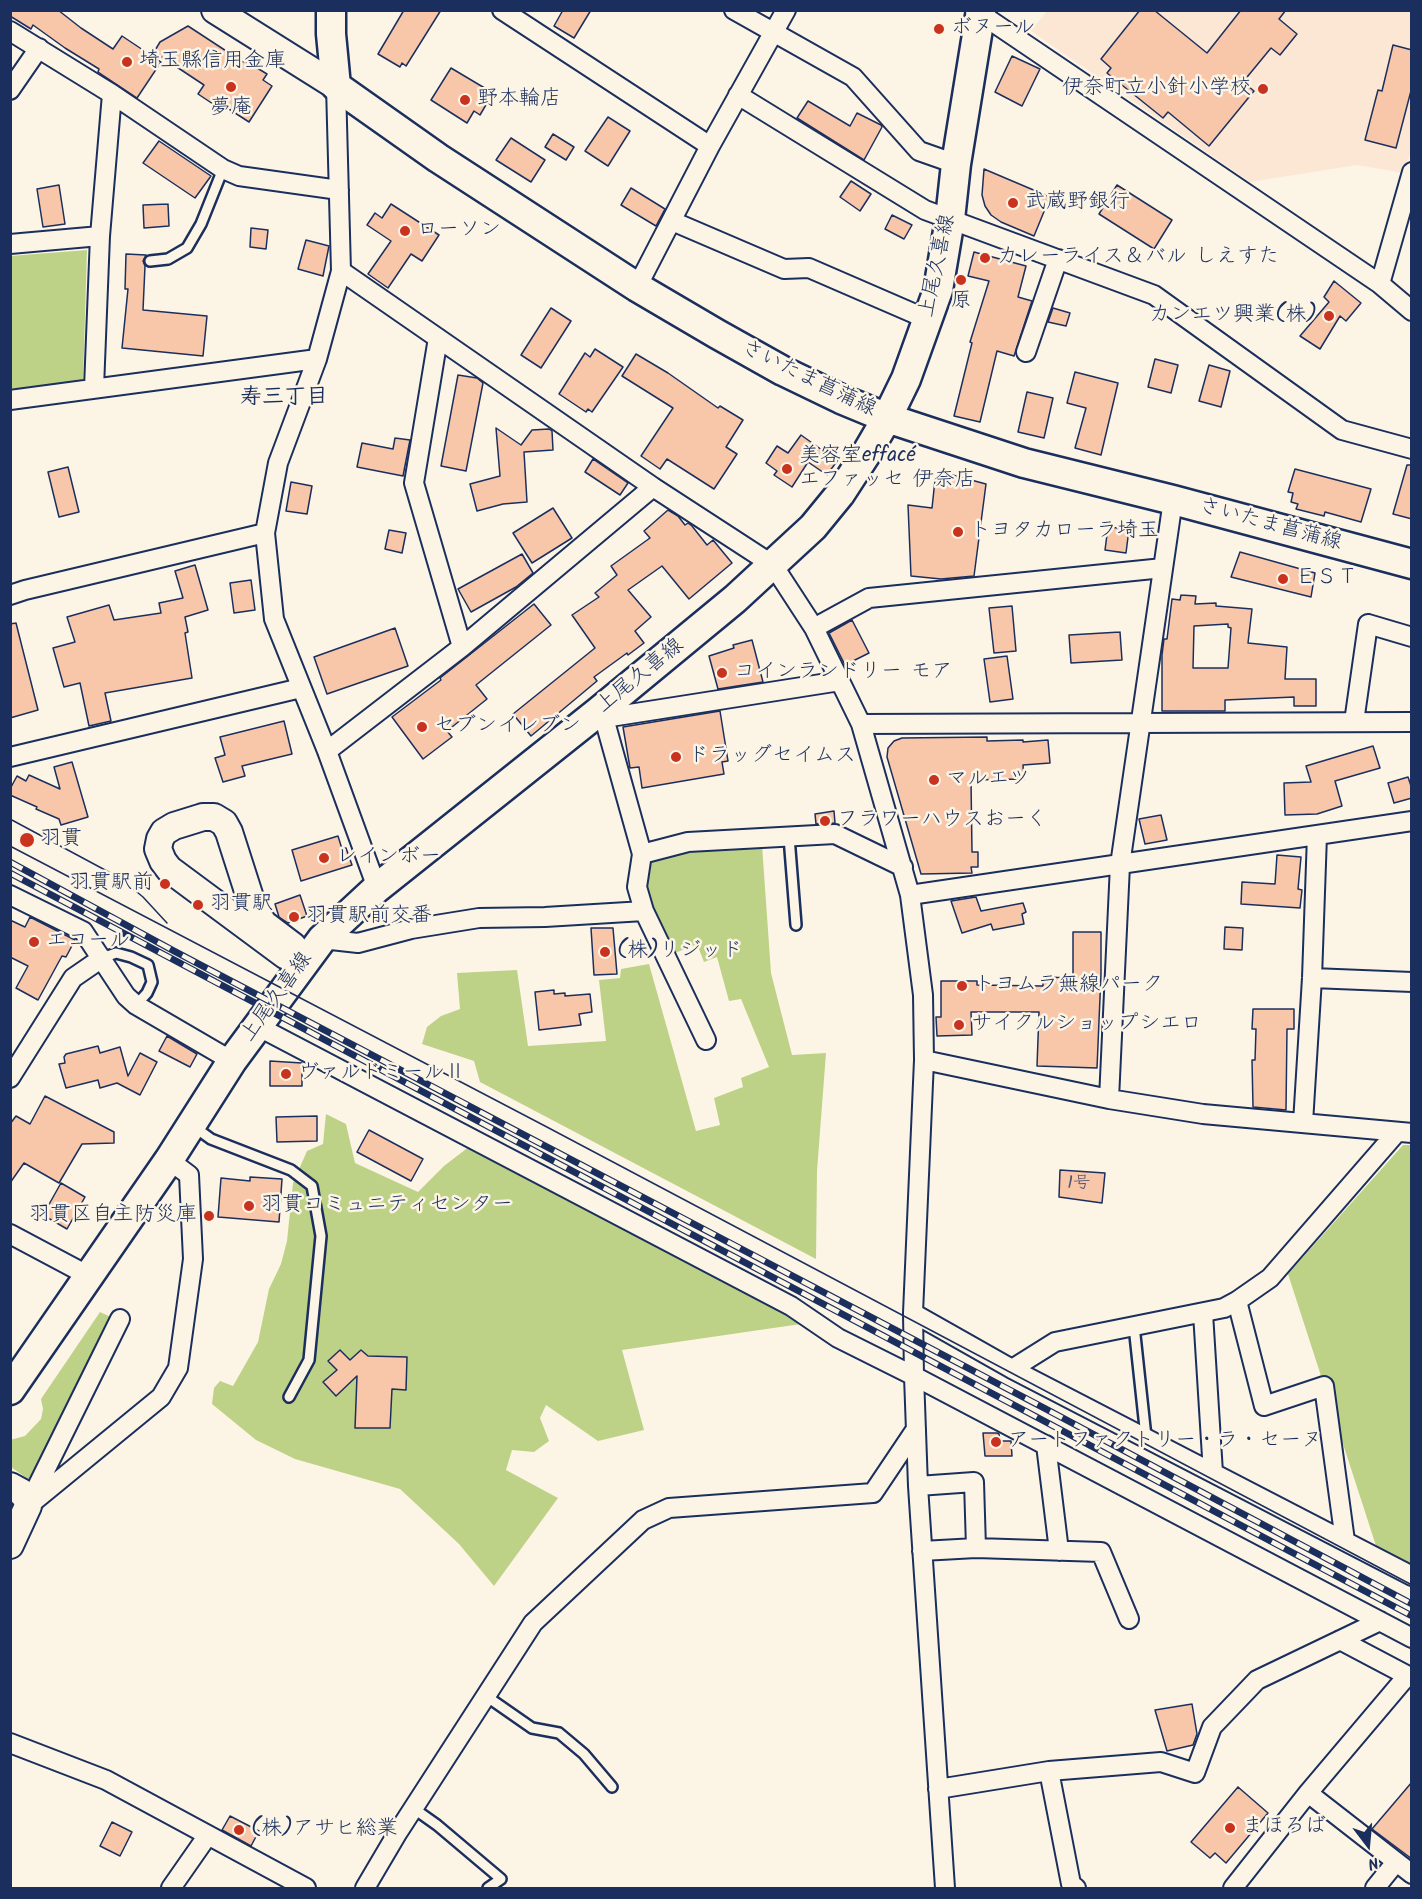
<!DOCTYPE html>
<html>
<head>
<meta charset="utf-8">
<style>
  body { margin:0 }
  #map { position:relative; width:1422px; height:1899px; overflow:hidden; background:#fcf5e5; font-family:Kalam,sans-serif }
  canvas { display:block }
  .frame { position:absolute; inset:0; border:12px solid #1b2f5e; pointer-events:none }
  .north { position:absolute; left:1338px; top:1815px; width:60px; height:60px; -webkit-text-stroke:4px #fcf5e5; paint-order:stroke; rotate:164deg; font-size:16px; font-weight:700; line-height:24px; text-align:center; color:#1b2f5e }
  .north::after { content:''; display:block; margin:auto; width:21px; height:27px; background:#1b2f5e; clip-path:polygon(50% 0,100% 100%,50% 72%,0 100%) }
</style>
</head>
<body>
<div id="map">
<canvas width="1422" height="1899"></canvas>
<div class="frame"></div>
<div class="north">N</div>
</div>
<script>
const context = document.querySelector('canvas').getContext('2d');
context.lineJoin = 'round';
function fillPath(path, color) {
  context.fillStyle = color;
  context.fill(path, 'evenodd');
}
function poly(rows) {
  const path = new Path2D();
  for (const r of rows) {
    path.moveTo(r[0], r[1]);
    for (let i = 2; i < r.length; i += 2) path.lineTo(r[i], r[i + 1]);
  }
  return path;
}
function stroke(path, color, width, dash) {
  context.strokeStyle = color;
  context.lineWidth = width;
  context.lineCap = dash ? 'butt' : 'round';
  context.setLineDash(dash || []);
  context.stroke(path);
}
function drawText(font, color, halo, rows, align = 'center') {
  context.font = font + ' Kalam,"Klee One",sans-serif';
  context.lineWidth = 5;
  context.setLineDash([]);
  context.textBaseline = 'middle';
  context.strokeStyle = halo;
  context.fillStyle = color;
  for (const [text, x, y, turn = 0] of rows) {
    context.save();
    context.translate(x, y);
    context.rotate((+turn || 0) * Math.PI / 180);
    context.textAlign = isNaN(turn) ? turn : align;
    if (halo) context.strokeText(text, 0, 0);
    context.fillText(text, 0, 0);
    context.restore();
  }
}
const built = poly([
  [1047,11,1411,11,1412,148,1404,173,1357,165,1250,182,1031,31]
]);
const green = poly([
  [87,250,83,383,11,393,10,256],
  [762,845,771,973,792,1055,826,1053,817,1171,816,1259,480,1082,474,1061,422,1044,427,1027,441,1016,460,1009,457,973,517,970,528,1046,606,1041,599,980,620,978,621,969,649,964,696,1131,720,1125,714,1098,743,1087,741,1078,769,1067,741,999,729,1001,717,957,704,962,697,944,675,953,646,901,644,883,648,859,691,848],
  [326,1114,346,1124,355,1163,418,1192,444,1166,470,1146,784,1309,801,1324,622,1350,644,1430,598,1441,546,1405,540,1418,549,1441,534,1452,512,1450,506,1470,558,1498,494,1586,459,1544,400,1489,295,1459,256,1440,212,1404,214,1388,220,1381,233,1386,258,1342,269,1289,281,1264,287,1241,293,1183,307,1151,323,1144],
  [1403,1145,1411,1145,1411,1566,1378,1552,1288,1274],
  [100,1312,113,1318,32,1482,11,1467,10,1440,25,1436,41,1419,43,1409,41,1399]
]);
const building = poly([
  [10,10,58,10,81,28,113,49,122,36,161,62,137,98,98,72,99,69,65,48,33,25,31,29,10,16,10,10],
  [404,10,441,10,406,66,402,63,400,67,378,54,404,10],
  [563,10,591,10,574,38,554,26,563,10],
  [1140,10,1154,10,1207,53,1241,10,1286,10,1279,19,1297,34,1280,55,1271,48,1243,82,1254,91,1209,146,1168,112,1163,118,1107,73,1111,68,1101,59,1140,10],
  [188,26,243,62,244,60,267,74,263,80,272,86,249,122,218,102,216,106,198,94,204,85,154,52,160,42,188,26],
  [1393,45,1412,50,1412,87,1396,148,1365,140,1378,90,1382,91,1393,45],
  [1012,56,1040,69,1022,106,995,92,1012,56],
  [451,68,493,93,480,115,474,111,467,123,431,100,451,68],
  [808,101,850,126,857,113,881,125,882,127,864,160,797,118,808,101],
  [608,117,630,131,608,166,585,151,608,117],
  [553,134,574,147,566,160,545,147,553,134],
  [511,138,545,160,531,182,496,160,511,138],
  [159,141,211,176,195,198,143,163,159,141],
  [984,169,1050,197,1034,236,1001,222,991,215,985,206,982,195,984,169],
  [851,181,871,194,860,211,840,197,851,181],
  [59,185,65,224,43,227,37,189,59,185],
  [1117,185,1172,220,1154,249,1099,214,1117,185],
  [631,188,665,209,656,226,621,205,631,188],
  [168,204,169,226,144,228,143,205,168,204],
  [391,204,439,235,422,261,411,254,388,288,368,274,391,241,367,225,375,213,382,218,391,204],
  [892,215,912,225,904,239,885,229,892,215],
  [251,228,268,230,266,249,250,247,251,228],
  [306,240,329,246,323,276,298,269,306,240],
  [974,252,1026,266,1018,297,1032,301,1014,356,997,351,980,422,954,416,972,343,970,342,989,281,968,276,974,252],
  [126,254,146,255,143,261,145,266,143,310,207,316,203,356,122,348,128,289,125,289,126,254],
  [1334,281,1361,303,1346,321,1340,316,1320,349,1300,336,1329,302,1324,297,1334,281],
  [551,308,571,321,541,368,521,355,551,308],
  [1053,308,1070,313,1066,326,1048,322,1053,308],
  [595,349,623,367,592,412,588,409,586,412,559,394,585,353,590,357,595,349],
  [636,354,668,373,718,408,720,406,743,420,726,447,737,454,714,489,667,459,660,469,641,456,673,408,622,376,636,354],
  [1155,359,1178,365,1171,393,1148,387,1155,359],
  [1209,365,1230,371,1221,407,1199,401,1209,365],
  [1075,372,1118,383,1101,455,1075,448,1086,408,1067,403,1075,372],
  [458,375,477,378,483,383,466,471,441,466,458,375],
  [1027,392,1053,398,1044,438,1018,432,1027,392],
  [496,428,521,445,532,430,549,429,552,431,553,450,524,452,527,502,503,504,477,511,470,484,500,476,496,428],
  [801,435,822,450,825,446,840,457,827,475,808,462,792,487,774,475,777,471,766,463,777,446,788,453,801,435],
  [395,438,410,440,403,476,357,467,362,443,393,449,395,438],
  [593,459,628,483,620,495,585,472,593,459],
  [1407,465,1412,465,1412,519,1393,514,1407,465],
  [68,467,79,512,59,517,48,472,68,467],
  [1295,469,1371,489,1361,522,1325,512,1324,516,1296,509,1298,504,1291,502,1293,493,1288,492,1295,469],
  [945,473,986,484,974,576,941,579,911,576,908,505,932,508,935,480,945,473],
  [291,482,312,486,307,514,286,511,291,482],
  [553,508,572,538,532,563,513,533,553,508],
  [668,510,678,516,685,525,688,523,692,526,707,545,713,540,732,563,689,599,662,566,628,590,651,617,635,631,644,643,628,655,627,653,594,677,597,681,531,736,513,714,595,648,572,615,599,597,595,593,617,575,611,566,650,538,644,531,668,510],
  [1108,527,1129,529,1126,553,1105,550,1108,527],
  [389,530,406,533,402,553,385,549,389,530],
  [1240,552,1315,573,1311,597,1231,577,1240,552],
  [522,554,533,573,516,587,471,612,458,589,522,554],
  [195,565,208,610,185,617,188,632,185,633,192,678,105,693,111,721,89,726,80,683,64,687,53,648,75,642,67,617,109,605,114,620,161,613,159,603,183,598,175,571,195,565],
  [251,580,255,610,234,613,230,583,251,580],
  [1181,595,1196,596,1195,604,1216,603,1216,606,1252,609,1248,643,1287,647,1285,679,1316,679,1316,706,1294,706,1294,697,1225,700,1225,711,1162,711,1162,655,1164,639,1167,639,1172,599,1180,600,1181,595],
  [1228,624,1228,627,1231,628,1228,668,1193,668,1194,626,1228,624],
  [534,604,551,625,476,685,487,699,447,731,452,737,423,759,392,717,441,680,440,678,534,604],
  [1012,606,1016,651,994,653,989,608,1012,606],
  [852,620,869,653,845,665,829,633,852,620],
  [16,623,38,710,10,718,10,624,16,623],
  [395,628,408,666,327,694,314,657,395,628],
  [1120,632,1122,660,1071,663,1069,635,1120,632],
  [752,640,763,682,718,689,709,656,734,648,733,645,752,640],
  [1007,656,1013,699,990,702,984,659,1007,656],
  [720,711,728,761,722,762,724,774,642,788,639,767,630,768,623,727,720,711],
  [284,721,292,754,242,766,245,776,223,782,215,758,225,755,220,737,284,721],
  [987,737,987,741,1023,740,1023,742,1048,740,1050,763,1023,765,1024,779,971,780,972,852,978,852,978,867,971,867,972,873,921,874,887,757,888,748,894,741,902,738,987,737],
  [1373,746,1380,768,1335,781,1342,806,1317,814,1285,815,1284,783,1311,782,1306,766,1373,746],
  [72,762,88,817,61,825,59,819,36,809,37,807,10,795,10,789,17,776,26,781,29,775,60,789,54,767,72,762],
  [1408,777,1412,789,1412,798,1394,803,1388,783,1408,777],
  [834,811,835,823,816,824,815,814,834,811],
  [1161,815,1167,840,1145,844,1139,819,1161,815],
  [338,836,342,849,346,848,352,865,301,881,292,850,338,836],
  [1277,855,1301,857,1298,889,1302,890,1300,908,1241,904,1242,882,1275,884,1277,855],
  [300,895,307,916,288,923,279,917,275,904,300,895],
  [976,897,981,911,1023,903,1026,912,1022,914,1024,924,993,930,991,924,962,933,951,901,976,897],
  [30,917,75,940,66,957,62,956,38,1000,16,988,28,966,10,957,10,920,25,927,30,917],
  [1225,927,1243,928,1242,950,1224,949,1225,927],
  [591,928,613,928,617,974,594,975,591,928],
  [1073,932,1101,932,1101,974,1097,1068,1037,1066,1039,1012,971,1012,972,1035,937,1036,936,1017,941,1017,941,981,977,981,977,985,1043,986,1043,977,1073,978,1073,932],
  [554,990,554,994,565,993,565,996,590,994,592,1012,579,1014,581,1025,539,1030,535,992,554,990],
  [1253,1009,1294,1009,1294,1029,1287,1029,1286,1110,1253,1107,1252,1060,1255,1060,1256,1029,1252,1029,1253,1009],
  [167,1036,197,1054,190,1067,159,1051,167,1036],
  [98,1046,100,1053,120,1047,128,1076,140,1053,157,1062,140,1095,117,1083,100,1088,98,1080,66,1088,59,1064,65,1063,64,1057,66,1054,98,1046],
  [270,1061,302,1063,302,1086,270,1086,270,1061],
  [45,1096,114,1132,114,1143,82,1144,59,1183,24,1163,10,1183,10,1124,16,1116,30,1124,45,1096],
  [317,1116,317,1141,277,1142,276,1117,317,1116],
  [369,1130,423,1159,411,1181,357,1152,369,1130],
  [1060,1170,1105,1173,1102,1203,1059,1197,1060,1170],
  [250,1177,282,1179,279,1222,218,1217,221,1178,250,1181,250,1177],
  [61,1183,85,1197,67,1229,43,1215,61,1183],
  [340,1350,350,1360,361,1350,368,1356,407,1357,406,1390,392,1389,390,1428,355,1428,357,1376,336,1396,323,1382,337,1370,328,1361,340,1350],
  [983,1433,997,1433,999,1434,1000,1441,1011,1441,1012,1456,985,1456,983,1433],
  [1192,1704,1197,1734,1193,1745,1167,1751,1155,1710,1192,1704],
  [1412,1782,1412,1859,1372,1829,1412,1782],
  [1238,1787,1268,1813,1226,1863,1215,1853,1210,1858,1191,1842,1238,1787],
  [230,1816,259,1831,251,1846,222,1830,230,1816],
  [112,1822,132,1832,120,1856,100,1846,112,1822]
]);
const lane = poly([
  [150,261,168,259,187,248,201,224,223,169],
  [789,837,796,925],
  [102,958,116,953,131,957,148,965,152,982,147,993,136,1005],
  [193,1126,211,1139,291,1170,312,1186,321,1236,309,1360,289,1397],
  [1134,1326,1146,1437],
  [486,1696,532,1728,559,1733,584,1754,612,1787],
  [413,1808,437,1825,501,1879,488,1888]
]);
const street = poly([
  [502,10,710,146],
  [734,10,853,77,919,151,956,164],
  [975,10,1380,284,1412,311],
  [10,31,112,94,223,169,239,176,339,190],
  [336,86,341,271,317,359,278,463,265,533,274,619,327,751,377,888],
  [10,90,39,48],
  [738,95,925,210,1154,295,1342,430,1412,449],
  [672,221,784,269,809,268,929,320],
  [10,244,100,236,112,94],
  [341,271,653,487,773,565,814,628,861,724,910,895,923,995,924,1060,913,1313,914,1376,918,1486,945,1888],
  [1380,284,1412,172],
  [637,287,710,146,786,10],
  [438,338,414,483,462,647],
  [1026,352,1058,259],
  [94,388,100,236],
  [10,400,317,359],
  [10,595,25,590,265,533],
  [814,628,869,598,1163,568],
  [604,718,840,681],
  [1354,722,1368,624,1412,637],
  [861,724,1412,722],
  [327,751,462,647,653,487],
  [10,757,301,688],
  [642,854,688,842,835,834,903,867],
  [10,895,83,931,126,996,136,1005,232,1061],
  [910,895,1412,821],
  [644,911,706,1040],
  [322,939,358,943,411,929,479,918,545,917,644,911,637,887,642,854,604,718,598,712],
  [1312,978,1412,982],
  [257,1026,791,1306,838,1338,914,1376,1412,1638],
  [924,1060,1109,1099,1203,1114,1412,1133],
  [10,1078,73,978,102,958],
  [1109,1099,1120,865,1173,500],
  [1303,1123,1312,978,1317,835],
  [10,1234,89,1276],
  [1237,1301,1264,1406,1324,1386,1345,1541],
  [913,1313,1012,1369,1412,1576],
  [1203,1313,1213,1473],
  [1012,1369,1055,1342,1224,1308,1237,1301,1270,1278,1397,1132],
  [1046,1445,1059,1551],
  [918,1486,974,1482,976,1548],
  [31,1499,120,1319],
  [28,1506,161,1397,178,1368,193,1259,189,1175,169,1160],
  [922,1551,976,1548,1101,1552,1129,1619],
  [1340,1640,1412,1678],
  [10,1743,106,1780,306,1888],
  [1049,1771,1071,1884,1076,1888],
  [938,1789,1049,1771,1161,1762,1195,1773,1212,1727,1257,1680,1380,1621],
  [1308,1793,1412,1874],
  [171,1888,208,1835],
  [365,1888,398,1832,533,1623,643,1520,669,1508,873,1493,916,1429],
  [1233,1888,1308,1793,1407,1676],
  [1375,1888,1396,1862]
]);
const secondary = poly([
  [215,10,336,86],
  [203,817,214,817,224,823,229,832,254,910,264,924,293,946,303,963,285,955,169,869,163,861,158,849,160,839,164,832,174,826,203,817],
  [10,1486,21,1492,26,1498,28,1506,10,1545]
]);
const primary = poly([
  [331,10,331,34,336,86,438,158,637,287,717,334,783,371,841,399,887,418,1024,463,1173,500,1412,564],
  [10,1390,169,1160,232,1061,322,939,377,888,598,712,735,599,813,527,840,494,866,454,887,418,906,379,938,290,950,219,956,164,981,10]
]);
const tram = poly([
  [10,819,120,878,143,897,167,923],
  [10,846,545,1126,1412,1585]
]);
const rail = poly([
  [10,862,174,951,1044,1408,1412,1604],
  [10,873,1412,1616]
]);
const markers = [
  [939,29,6,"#c8321e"],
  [127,62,6,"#c8321e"],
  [231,87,6,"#c8321e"],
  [1263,89,6,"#c8321e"],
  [465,100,6,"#c8321e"],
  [1013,203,6,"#c8321e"],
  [405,231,6,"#c8321e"],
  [985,258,6,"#c8321e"],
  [961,280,6,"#c8321e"],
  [1329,316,6,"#c8321e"],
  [787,469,6,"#c8321e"],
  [958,532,6,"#c8321e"],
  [1283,579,6,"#c8321e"],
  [722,673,6,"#c8321e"],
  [422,727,6,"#c8321e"],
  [676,757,6,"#c8321e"],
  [934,780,6,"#c8321e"],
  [825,821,6,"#c8321e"],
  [27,840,8,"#c8321e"],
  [324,858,6,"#c8321e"],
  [165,884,6,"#c8321e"],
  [198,905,6,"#c8321e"],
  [294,917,6,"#c8321e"],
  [34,942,6,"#c8321e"],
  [605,952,6,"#c8321e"],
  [962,986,6,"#c8321e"],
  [959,1025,6,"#c8321e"],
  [286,1074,6,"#c8321e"],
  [249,1206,6,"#c8321e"],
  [209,1216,6,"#c8321e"],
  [996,1442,6,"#c8321e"],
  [1230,1828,6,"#c8321e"],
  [239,1830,6,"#c8321e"]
];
const numberNames = [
  ["1号",1079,1185]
];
const poiNames = [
  ["ボヌール",951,29],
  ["埼玉縣信用金庫",139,62],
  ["伊奈町立小針小学校",1251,89,"right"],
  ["野本輪店",477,100],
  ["夢庵",231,109,"center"],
  ["武蔵野銀行",1025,203],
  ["ローソン",417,231],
  ["カレーライス＆バル しえすた",997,258],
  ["原",961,302,"center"],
  ["カンエツ興業(株)",1317,316,"right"],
  ["美容室effacé",799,457],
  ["エファッセ 伊奈店",799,481],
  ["トヨタカローラ埼玉",970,532],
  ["ＥＳＴ",1295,579],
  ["コインランドリー モア",734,673],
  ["セブンイレブン",434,727],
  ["ドラッグセイムス",688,757],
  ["マルエツ",946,780],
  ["フラワーハウスおーく",837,821],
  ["羽貫",40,840],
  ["レインボー",336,858],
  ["羽貫駅前",153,884,"right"],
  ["羽貫駅",210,905],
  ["羽貫駅前交番",306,917],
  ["エコール",46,942],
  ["(株)リジッド",617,952],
  ["トヨムラ無線パーク",974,986],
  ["サイクルショップシエロ",971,1025],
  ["ヴァルドミールⅡ",298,1074],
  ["羽貫コミュニティセンター",261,1206],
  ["羽貫区自主防災庫",197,1216,"right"],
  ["アートファクトリー・ラ・セーヌ",1008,1442],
  ["まほろば",1242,1828],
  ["(株)アサヒ総業",251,1830]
];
const streetNames = [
  ["上尾久喜線",939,266,-78],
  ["さいたま菖蒲線",808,380,26],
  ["さいたま菖蒲線",1270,526,15],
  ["上尾久喜線",641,677,-39],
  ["上尾久喜線",278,998,-54]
];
const neighbourhoodNames = [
  ["寿三丁目",284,399]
];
fillPath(built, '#fbe7d3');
fillPath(green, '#bed287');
fillPath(building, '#f8c6a9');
stroke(building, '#1b2f5e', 1.5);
stroke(lane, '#1b2f5e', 14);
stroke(street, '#1b2f5e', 22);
stroke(secondary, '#1b2f5e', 30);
stroke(primary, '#1b2f5e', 33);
stroke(lane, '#fcf5e5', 9);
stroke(street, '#fcf5e5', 18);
stroke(secondary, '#fcf5e5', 26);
stroke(primary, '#fcf5e5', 28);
stroke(tram, '#1b2f5e', 1.5);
stroke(rail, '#1b2f5e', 7);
stroke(rail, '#fcf5e5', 4.5, [14]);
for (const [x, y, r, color] of markers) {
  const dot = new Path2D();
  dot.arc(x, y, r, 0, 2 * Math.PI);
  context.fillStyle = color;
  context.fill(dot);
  stroke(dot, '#fcf5e5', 2);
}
drawText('18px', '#525571', null, numberNames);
drawText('21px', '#1b2f5e', '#fcf5e5', poiNames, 'left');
drawText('21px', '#1b2f5e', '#fcf5e5', streetNames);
drawText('bold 22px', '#1b2f5e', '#fcf5e5', neighbourhoodNames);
</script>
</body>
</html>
